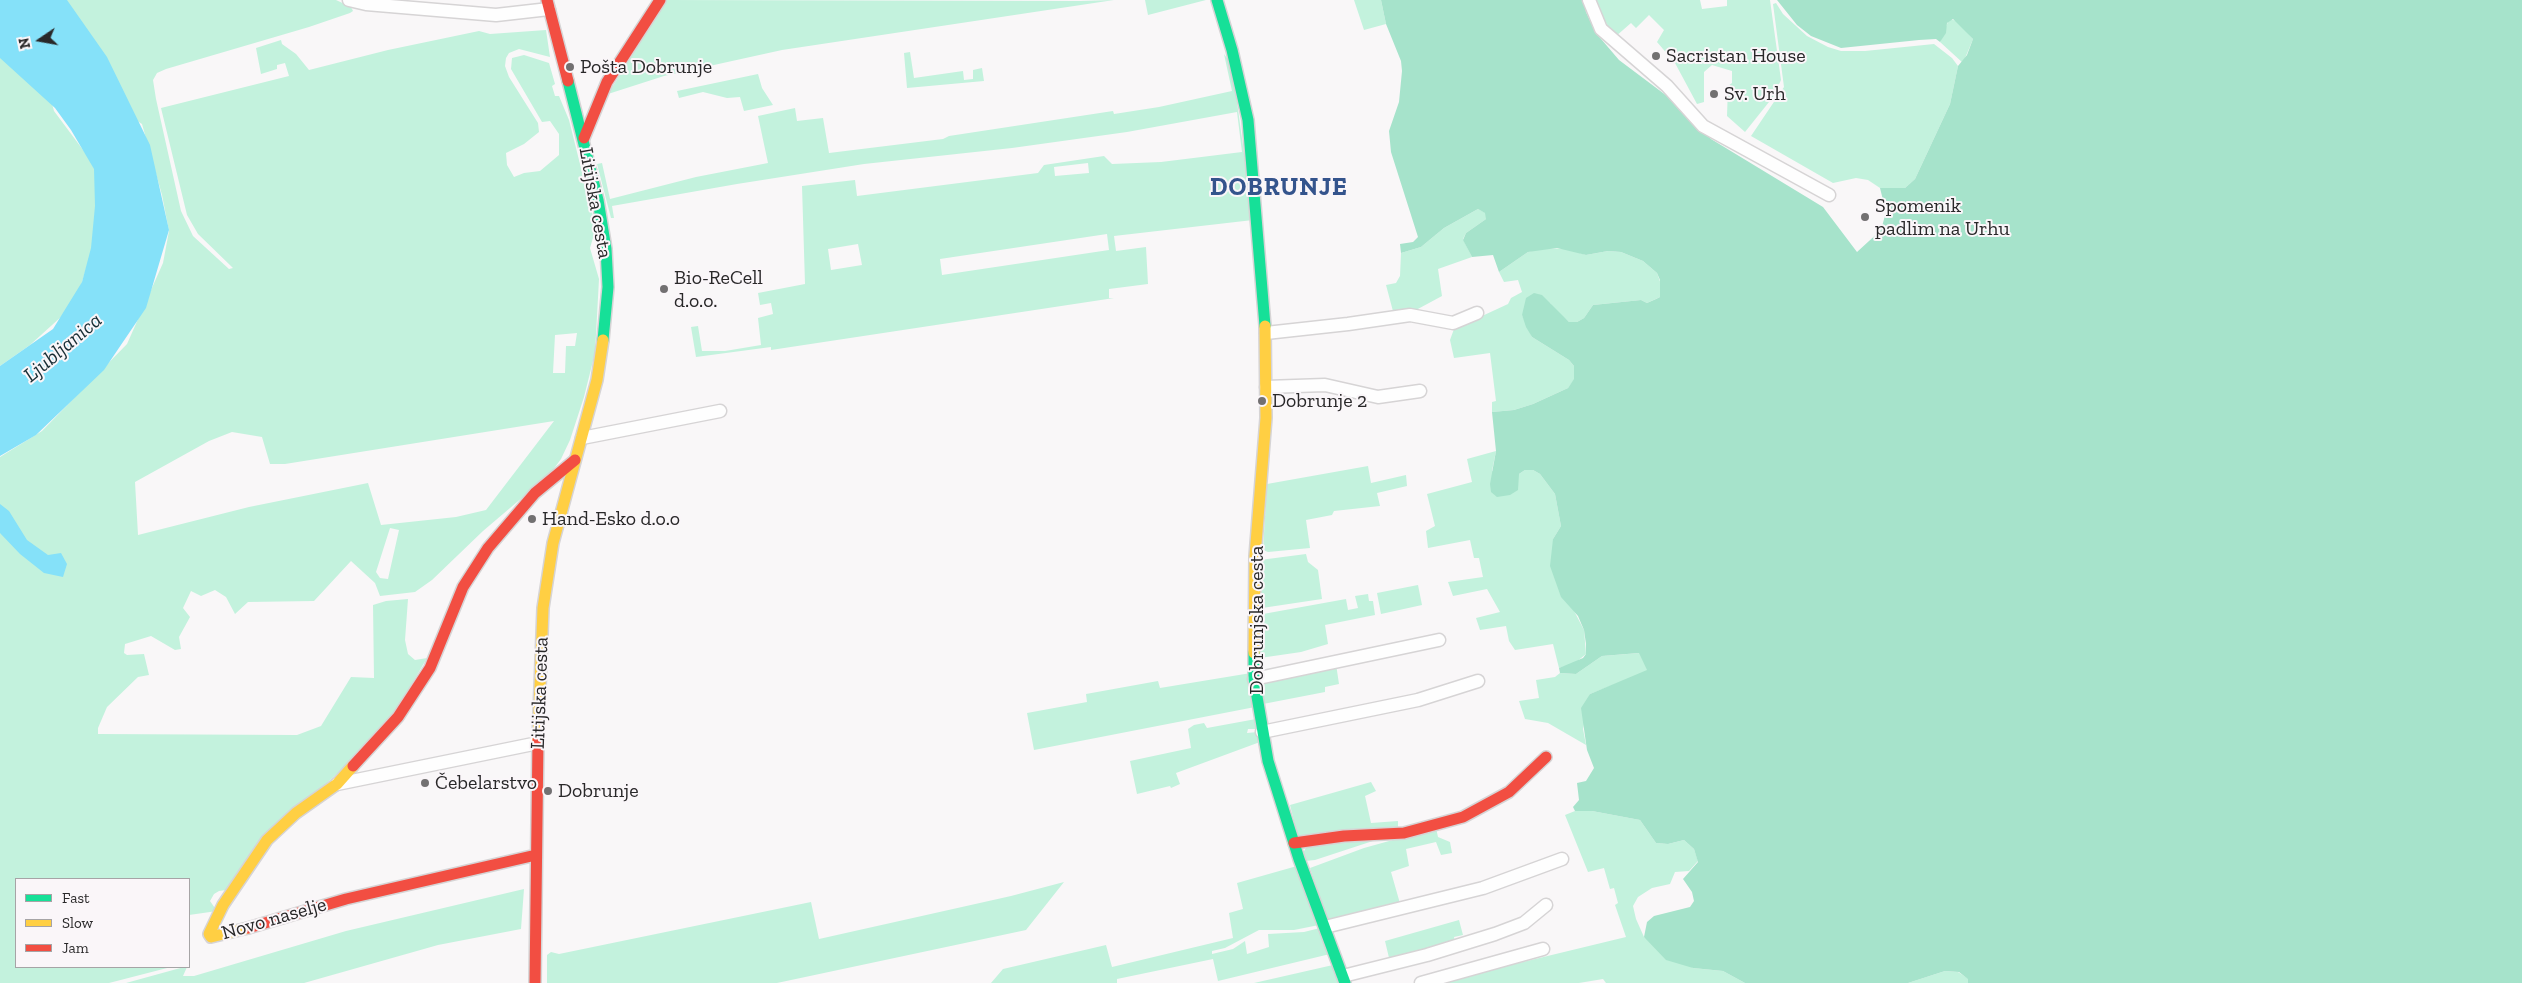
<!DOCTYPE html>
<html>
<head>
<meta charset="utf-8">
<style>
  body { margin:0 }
  #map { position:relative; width:2522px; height:983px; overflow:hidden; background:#f9f7f8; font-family:"Zilla Slab",serif }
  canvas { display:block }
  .legend { position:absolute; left:15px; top:878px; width:175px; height:90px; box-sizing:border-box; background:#faf6f9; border:1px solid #a6a4a6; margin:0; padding:6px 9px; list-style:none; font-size:15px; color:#292829 }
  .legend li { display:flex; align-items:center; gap:10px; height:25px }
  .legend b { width:25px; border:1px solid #a6a4a6 }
  .north { position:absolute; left:15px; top:15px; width:50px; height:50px; -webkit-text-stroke:4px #faf6f9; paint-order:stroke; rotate:258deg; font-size:14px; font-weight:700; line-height:20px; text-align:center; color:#292829 }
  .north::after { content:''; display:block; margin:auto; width:18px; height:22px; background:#292829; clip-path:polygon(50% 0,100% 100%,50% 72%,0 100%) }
</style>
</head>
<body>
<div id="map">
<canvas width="2522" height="983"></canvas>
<ul class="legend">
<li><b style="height:6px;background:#16e098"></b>Fast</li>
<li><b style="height:6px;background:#ffcf43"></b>Slow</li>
<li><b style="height:6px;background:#f24e42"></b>Jam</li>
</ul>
<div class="north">N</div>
</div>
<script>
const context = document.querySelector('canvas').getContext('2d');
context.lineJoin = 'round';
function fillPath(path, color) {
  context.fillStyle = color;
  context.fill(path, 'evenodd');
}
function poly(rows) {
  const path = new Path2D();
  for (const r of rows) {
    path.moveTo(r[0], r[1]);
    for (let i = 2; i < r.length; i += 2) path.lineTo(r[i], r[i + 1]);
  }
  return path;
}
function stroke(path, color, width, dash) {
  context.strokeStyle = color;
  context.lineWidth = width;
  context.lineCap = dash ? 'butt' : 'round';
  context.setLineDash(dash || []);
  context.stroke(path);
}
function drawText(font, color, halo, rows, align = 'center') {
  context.font = font + ' "Zilla Slab",serif';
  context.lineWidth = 4;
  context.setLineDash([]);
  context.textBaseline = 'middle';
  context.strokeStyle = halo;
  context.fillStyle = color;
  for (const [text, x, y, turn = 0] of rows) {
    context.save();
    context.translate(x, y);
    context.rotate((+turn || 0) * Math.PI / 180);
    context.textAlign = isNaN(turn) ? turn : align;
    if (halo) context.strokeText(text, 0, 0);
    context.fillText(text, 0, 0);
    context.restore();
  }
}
const green = poly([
  [57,0,336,0,351,7,353,11,350,13,309,27,166,69,157,73,153,80,156,99,181,211,193,236,229,269,233,268,198,234,187,215,161,108,289,76,285,63,277,65,277,69,261,74,256,48,281,40,282,44,296,54,309,70,388,50,479,31,490,34,546,30,550,57,519,49,509,53,506,58,505,66,509,77,538,123,539,132,524,144,506,153,507,165,514,177,524,173,540,171,559,155,559,134,550,121,542,122,511,69,512,58,524,55,549,63,555,84,552,86,555,96,559,96,569,120,594,220,595,231,590,248,599,279,595,353,584,397,570,440,561,459,550,474,483,531,432,580,415,592,380,596,375,583,351,561,314,601,248,602,235,614,226,597,215,590,201,596,191,591,183,608,190,617,179,637,181,649,175,650,151,636,125,644,124,653,127,655,144,654,149,675,138,677,107,707,98,728,98,734,297,735,321,726,351,677,374,678,373,605,386,601,408,599,405,640,408,654,415,660,427,658,385,730,304,804,234,889,219,891,214,894,210,901,217,911,189,915,189,879,16,879,16,967,171,967,109,983,0,983,0,457,42,431,127,344,163,263,169,231,162,195,142,124,131,117],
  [577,333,575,346,566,346,565,373,553,373,555,335],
  [554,421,486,510,456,517,381,525,368,483,249,507,138,535,135,482,209,441,232,432,262,437,270,464,285,464],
  [390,528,399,530,388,579,380,578,376,572],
  [666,0,1080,1,1114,0,782,50,664,76,608,94],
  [1145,0,1206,0,1148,15],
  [1354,0,1381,0,1386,24,1364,30],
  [1595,0,1700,0,1702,9,1727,6,1727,0,1770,0,1781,80,1773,97,1745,132,1727,116,1728,86,1732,83,1732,71,1712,65,1704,72,1704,102,1697,104,1675,63,1657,42,1664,30,1649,15,1636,28,1631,23,1615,37,1599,12],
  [1776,3,1783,14,1807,36,1828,47,1841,51,1865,51,1934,44,1952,58,1958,66,1950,104,1915,179,1905,188,1880,188,1868,180,1856,178,1833,183,1751,136,1784,87,1773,4],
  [1949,19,1957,21,1973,39,1963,63,1940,42],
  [910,52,914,78,963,71,964,80,973,79,973,70,982,68,984,81,907,88,904,53],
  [1224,54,1232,65,1253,220,1114,236,1116,251,1146,247,1148,284,1109,289,1109,298,1114,298,771,350,771,347,696,357,691,327,698,326,702,351,725,351,761,345,758,318,773,314,771,303,760,305,758,293,805,284,802,186,855,180,857,196,1038,173,1044,165,1104,156,1112,164,1161,162,1242,152,1237,112,1127,132,1012,148,864,164,737,184,612,206,614,218,611,218,597,164,602,163,610,199,696,177,768,163,758,116,795,108,797,121,823,118,829,153,943,139,949,136,1113,111,1114,114,1159,107,1232,91],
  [1088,163,1089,173,1055,176,1054,167],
  [1107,234,1109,250,942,275,940,259],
  [858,244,862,265,831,270,828,249],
  [0,56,51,100,54,111,92,162,97,178,99,225,80,289,62,316,30,345,0,366],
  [758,74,762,88,773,105,744,111,740,97,727,98,703,92,679,98,677,91],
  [1478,209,1486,213,1486,219,1466,233,1463,239,1472,257,1438,269,1442,296,1416,310,1394,315,1386,285,1396,283,1400,276,1401,253,1421,247,1444,228],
  [1543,248,1567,249,1586,255,1608,251,1621,252,1643,261,1657,273,1662,287,1660,297,1647,303,1641,300,1593,305,1584,318,1577,322,1569,322,1555,310,1550,303,1522,315,1532,337,1569,360,1574,366,1574,380,1568,388,1533,404,1514,410,1492,412,1492,402,1496,401,1490,353,1454,358,1450,340,1454,329,1508,304,1511,298,1522,292,1518,280,1504,282,1499,272,1528,252],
  [1496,451,1492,471,1519,474,1525,470,1533,470,1540,474,1555,494,1561,526,1553,539,1572,607,1584,630,1586,654,1575,663,1559,668,1553,644,1515,650,1509,641,1506,626,1480,630,1476,618,1500,612,1487,589,1453,596,1448,582,1483,577,1479,558,1474,558,1470,540,1428,548,1426,531,1435,526,1427,494,1472,482,1467,459],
  [1368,466,1371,483,1406,475,1407,486,1377,493,1380,506,1334,511,1332,515,1306,520,1310,548,1268,552,1263,550,1267,484],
  [1306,554,1308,562,1318,570,1322,599,1262,608,1260,560],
  [1418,585,1422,605,1381,614,1377,593],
  [1368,594,1369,601,1373,601,1375,615,1325,625,1328,644,1301,652,1260,658,1263,614,1346,599,1348,610,1358,608,1355,596],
  [1640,653,1648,671,1590,694,1583,729,1586,745,1548,723,1525,719,1519,701,1539,698,1536,680,1555,677,1560,673,1576,674,1602,656],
  [1336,664,1339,684,1325,687,1325,692,1263,704,1263,680],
  [1251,673,1255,707,1034,750,1027,713,1087,702,1086,694,1158,681,1160,688],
  [1256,719,1258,729,1248,729,1247,733,1258,732,1260,742,1176,773,1180,784,1171,788,1170,786,1137,794,1130,761,1191,748,1188,729,1194,725,1204,723,1207,728],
  [1371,782,1376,791,1365,796,1371,823,1398,821,1398,827,1298,837,1290,805],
  [1575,811,1592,811,1640,820,1656,843,1668,844,1684,840,1694,849,1698,861,1689,871,1675,872,1670,884,1652,888,1638,897,1633,906,1636,919,1644,937,1693,968,1723,971,1745,983,1606,983,1603,979,1579,983,1436,983,1626,937,1615,905,1618,903,1614,888,1610,889,1604,868,1588,872,1565,815],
  [1436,828,1438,837,1450,842,1452,853,1441,855,1436,842,1406,849,1409,866,1391,872,1401,907,1327,920,1310,868,1364,848],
  [1382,838,1315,860,1305,861,1303,853,1307,846],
  [1297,866,1319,925,1294,930,1259,930,1225,948,1212,951,1212,954,1233,949,1245,941,1247,954,1269,947,1268,934,1304,932,1320,928,1330,954,1218,981,1213,959,1117,979,1117,983,991,983,1003,969,1106,945,1112,967,1233,938,1229,913,1243,909,1237,883],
  [1064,882,1026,930,777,983,547,983,547,955,551,952,559,954,811,902,819,939,1011,896],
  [524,889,521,929,438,945,304,983,126,983,184,967,187,967,183,976,194,976,346,931],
  [1459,920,1463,935,1454,937,1455,943,1390,962,1385,941],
  [1333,965,1339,983,1254,983],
  [1945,971,1958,972,1969,979,1968,983,1908,983]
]);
const forest = poly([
  [1381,0,1584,0,1586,12,1596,33,1619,60,1675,102,1711,139,1823,207,1857,252,1881,230,1886,212,1880,188,1905,188,1915,179,1950,104,1958,66,1967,55,1973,39,1953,19,1947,23,1946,33,1940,42,1936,39,1919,40,1841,48,1811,36,1797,25,1777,0,2522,0,2522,983,1968,983,1968,979,1959,972,1945,971,1908,983,1745,983,1723,971,1693,968,1666,960,1644,937,1647,922,1654,916,1690,907,1694,901,1692,892,1683,879,1698,862,1694,849,1684,840,1668,844,1656,843,1640,820,1592,811,1575,811,1573,807,1579,800,1577,783,1586,781,1594,768,1587,750,1581,708,1590,694,1647,670,1639,653,1602,656,1576,674,1560,673,1559,668,1583,658,1586,654,1586,644,1584,630,1578,616,1561,597,1550,566,1553,539,1561,526,1555,494,1540,474,1533,470,1525,470,1519,474,1518,490,1510,495,1497,497,1491,492,1490,484,1496,451,1492,412,1514,410,1533,404,1568,388,1574,379,1574,366,1569,360,1532,337,1526,327,1522,315,1526,298,1534,293,1542,295,1569,322,1577,322,1584,318,1593,305,1641,300,1647,303,1656,299,1660,297,1660,280,1657,273,1643,261,1621,252,1608,251,1586,255,1557,248,1528,252,1499,272,1493,255,1472,257,1463,240,1466,233,1486,219,1485,213,1478,209,1444,228,1421,247,1401,253,1400,244,1413,242,1418,237,1391,152,1389,131,1399,102,1402,71,1401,61,1386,24]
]);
const water = poly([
  [0,0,67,0,107,57,150,145,169,230,146,308,104,370,36,435,0,456,0,366,53,329,82,282,91,248,95,206,94,169,71,130,55,108,0,58],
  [0,504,9,511,27,540,48,555,61,553,67,564,63,577,44,573,20,554,0,533]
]);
const street = poly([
  [349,0,366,4,496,15,549,9],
  [1589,0,1601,29,1667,86,1703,126,1829,195],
  [1266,333,1348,324,1410,315,1453,323,1477,313],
  [1266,387,1325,385,1378,397,1420,391],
  [582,438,720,411],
  [1254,679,1439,640],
  [1262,732,1418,700,1478,681],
  [337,784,538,743],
  [1325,927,1483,888,1562,859],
  [1343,976,1427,955,1495,934,1524,923,1546,905],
  [1421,983,1543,949]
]);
const fast = poly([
  [1217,0,1232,50,1248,120,1265,326],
  [568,81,598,200,606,249,608,287,603,340],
  [1254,653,1254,679,1268,761,1299,859,1345,983]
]);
const slow = poly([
  [1254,653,1255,556,1266,418,1265,326],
  [538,740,543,608,553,543,597,380,603,340],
  [248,928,211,937,209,934,223,905,267,840,296,813,337,784,353,766]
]);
const jam = poly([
  [547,0,568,81],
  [584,138,607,82,660,0],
  [353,766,398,717,430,668,463,587,488,548,535,493,575,460],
  [1294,843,1344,836,1404,833,1463,817,1509,792,1546,757],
  [248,928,346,899,536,855],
  [535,983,538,740]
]);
const markers = [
  [1656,56,5,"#727071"],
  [570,67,5,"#727071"],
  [1714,94,5,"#727071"],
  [1865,217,5,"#727071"],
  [664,289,5,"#727071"],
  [1262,401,5,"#727071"],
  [532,519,5,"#727071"],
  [425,783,5,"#727071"],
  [548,791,5,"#727071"]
];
const poiNames = [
  ["Sacristan House",1666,56],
  ["Pošta Dobrunje",580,67],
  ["Sv. Urh",1724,94],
  ["Spomenik",1875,206],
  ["padlim na Urhu",1875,229],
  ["Bio-ReCell",674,278],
  ["d.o.o.",674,301],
  ["Dobrunje 2",1272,401],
  ["Hand-Esko d.o.o",542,519],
  ["Čebelarstvo",435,783],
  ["Dobrunje",558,791]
];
const streetNames = [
  ["Litijska cesta",595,203,80],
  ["Dobrunjska cesta",1257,620,-90],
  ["Litijska cesta",540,693,-88],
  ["Novo naselje",274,919,-16]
];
const waterNames = [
  ["Ljubljanica",63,348,-40]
];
const districtNames = [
  ["DOBRUNJE",1279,188]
];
fillPath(green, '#c3f2dd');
fillPath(forest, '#a6e3cb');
fillPath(water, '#85e1f9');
stroke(street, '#d6d4d5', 15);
stroke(fast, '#d6d4d5', 14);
stroke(slow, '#d6d4d5', 14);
stroke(jam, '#d6d4d5', 14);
stroke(street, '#fefefe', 12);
stroke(fast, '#16e098', 11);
stroke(slow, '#ffcf43', 11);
stroke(jam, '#f24e42', 11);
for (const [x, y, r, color] of markers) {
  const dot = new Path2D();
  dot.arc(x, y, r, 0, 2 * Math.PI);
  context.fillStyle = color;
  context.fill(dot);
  stroke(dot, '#faf6f9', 2);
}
drawText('20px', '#292829', '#faf6f9', poiNames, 'left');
drawText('20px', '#292829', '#faf6f9', streetNames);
drawText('italic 21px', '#172d34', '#faf6f9', waterNames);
context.letterSpacing = '1px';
drawText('bold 25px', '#34548c', '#faf6f9', districtNames);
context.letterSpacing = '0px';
</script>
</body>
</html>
